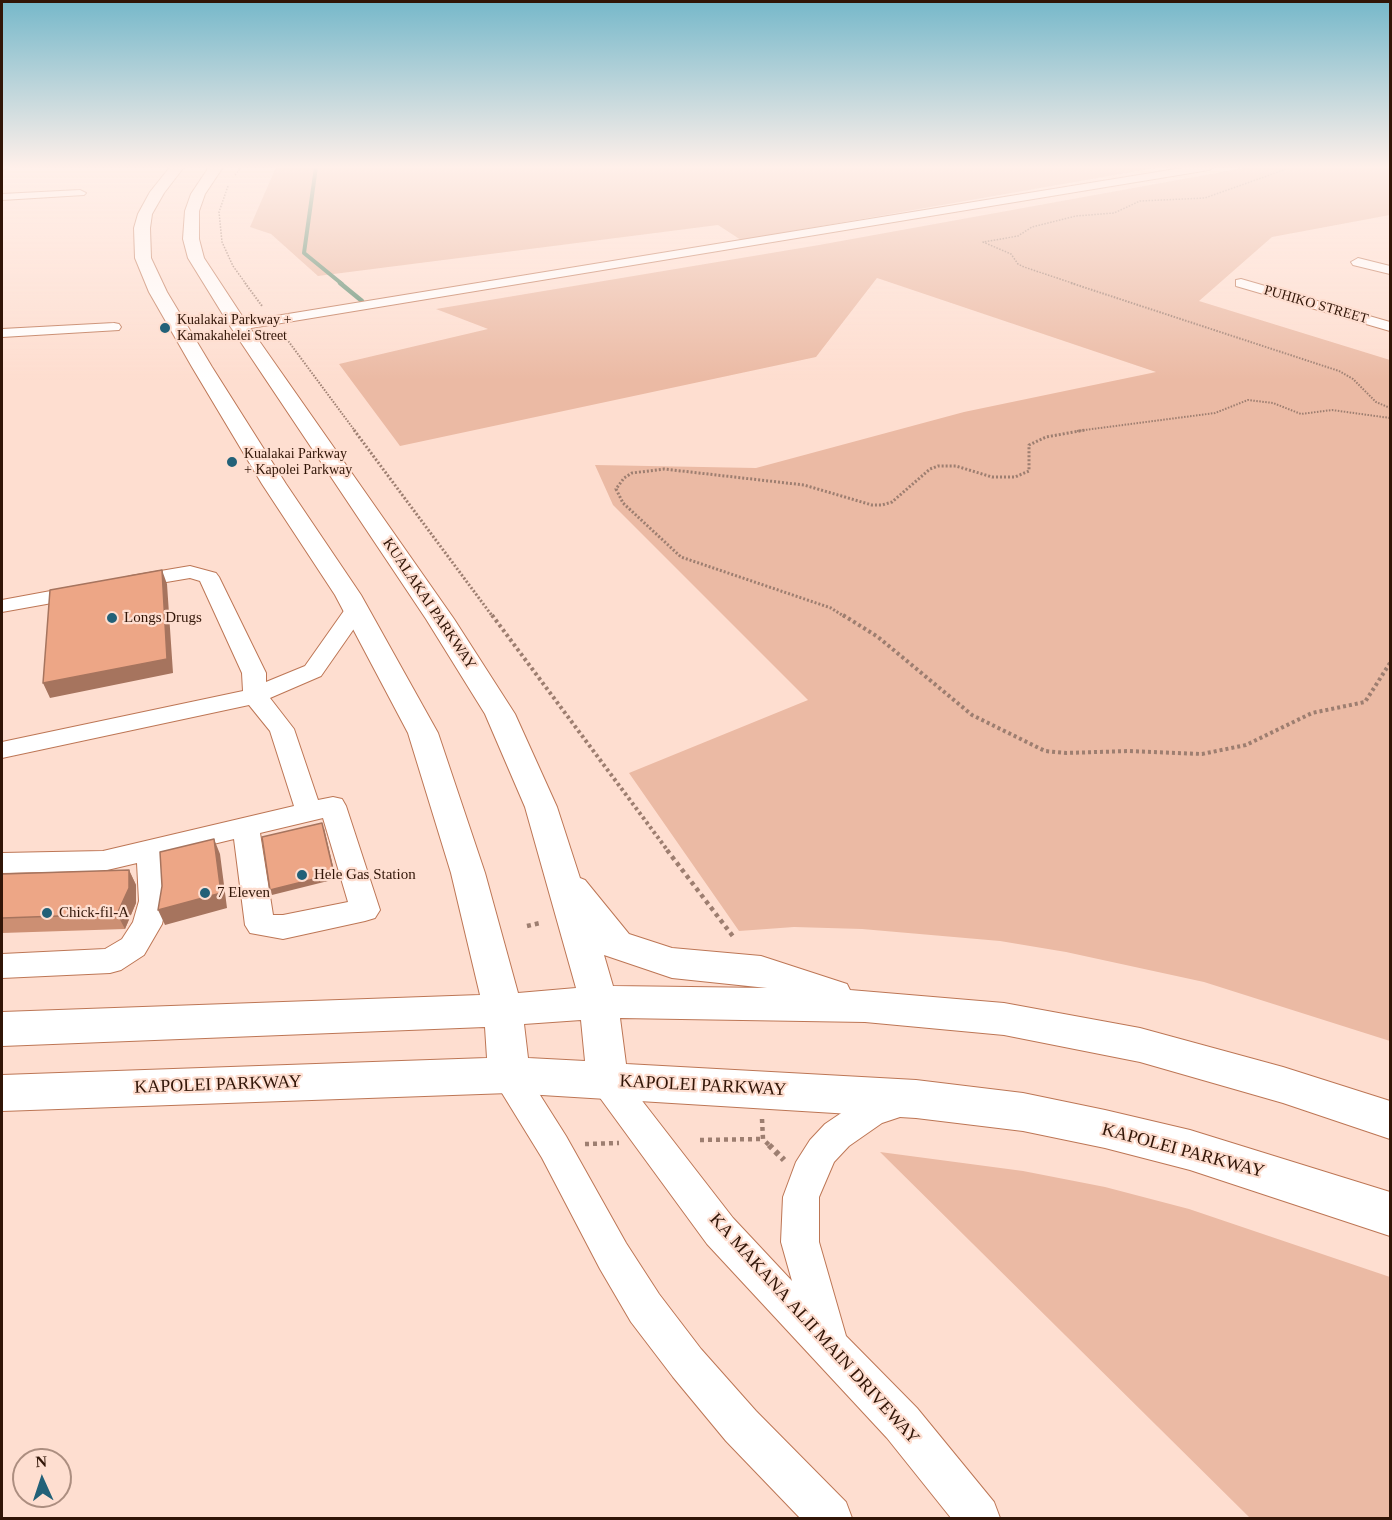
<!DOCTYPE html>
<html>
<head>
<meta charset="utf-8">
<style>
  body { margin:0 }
  #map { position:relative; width:1392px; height:1520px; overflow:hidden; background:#feded0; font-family:"Times New Roman",serif }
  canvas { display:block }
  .frame { position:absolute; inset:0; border:3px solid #311507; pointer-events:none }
  .north { position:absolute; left:12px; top:1448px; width:60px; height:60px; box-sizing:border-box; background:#feded0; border:2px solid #ac8e80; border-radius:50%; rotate:357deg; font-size:16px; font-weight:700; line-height:24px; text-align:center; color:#311507 }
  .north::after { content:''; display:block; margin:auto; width:21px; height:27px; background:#236178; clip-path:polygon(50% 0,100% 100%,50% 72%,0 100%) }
</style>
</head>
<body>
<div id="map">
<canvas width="1392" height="1520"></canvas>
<div class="frame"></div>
<div class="north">N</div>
</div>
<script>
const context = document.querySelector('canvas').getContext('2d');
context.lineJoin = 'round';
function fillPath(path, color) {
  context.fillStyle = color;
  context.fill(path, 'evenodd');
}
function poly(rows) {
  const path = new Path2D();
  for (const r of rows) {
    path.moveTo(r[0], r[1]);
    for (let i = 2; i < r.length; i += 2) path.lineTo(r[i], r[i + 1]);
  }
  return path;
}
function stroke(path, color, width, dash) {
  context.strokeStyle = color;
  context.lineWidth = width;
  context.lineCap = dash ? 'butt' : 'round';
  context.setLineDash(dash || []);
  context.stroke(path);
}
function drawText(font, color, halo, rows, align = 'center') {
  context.font = font + ' "Times New Roman",serif';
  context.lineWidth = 4.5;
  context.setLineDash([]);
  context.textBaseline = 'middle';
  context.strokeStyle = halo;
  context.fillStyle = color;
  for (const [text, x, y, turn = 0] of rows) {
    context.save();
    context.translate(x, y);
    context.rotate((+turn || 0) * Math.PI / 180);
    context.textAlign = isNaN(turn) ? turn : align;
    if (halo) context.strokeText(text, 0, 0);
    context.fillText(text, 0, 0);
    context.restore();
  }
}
const green = poly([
  [276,167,1161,167,741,240,718,225,318,276,271,234,250,227],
  [1249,167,1390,167,1390,215,1272,237,1199,301,1390,360,1390,1041,1204,982,1066,952,1000,941,862,929,794,927,739,931,629,773,808,700,613,505,595,465,756,468,964,412,1156,372,877,278,816,357,400,446,339,364,488,329,436,309,819,245],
  [880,1152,1023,1171,1105,1187,1189,1209,1390,1277,1390,1518,1250,1518]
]);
const streamFar1 = poly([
  [316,167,304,253,342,284]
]);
const stream = poly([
  [340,283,362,301]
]);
const pathFar5 = poly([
  [235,175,241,167],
  [228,186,219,212,222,242,233,266,246,284],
  [1075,284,1024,267,1018,264,1011,254,983,242,1018,236,1032,227,1076,216,1114,213,1140,201,1205,198,1292,167]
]);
const pathFar4 = poly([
  [245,283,262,306],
  [1071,283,1339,371,1353,379,1376,402,1390,408],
  [283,334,355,431],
  [1077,431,1215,413,1248,400,1273,403,1301,414,1332,410,1390,418]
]);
const pathFar3 = poly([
  [354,430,493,617],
  [845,617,831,608,681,557,623,503,616,489,624,478,632,473,664,469,804,485,872,505,882,505,892,502,930,469,938,466,956,466,992,477,1015,477,1029,471,1029,445,1046,437,1085,430]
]);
const pathFar2 = poly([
  [492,615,668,851],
  [843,615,878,637,972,715,1045,751,1066,753,1129,751,1202,754,1246,745,1312,713,1365,702,1390,663]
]);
const pathFar1 = poly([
  [667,850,735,939],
  [527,926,540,923],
  [762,1119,763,1139,771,1147],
  [700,1140,763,1139],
  [585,1144,619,1143]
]);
const path = poly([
  [769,1145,784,1160]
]);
const minor = poly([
  [2,167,7,167,7,168,2,171,2,167],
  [1188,167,1214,167,1209,170,239,330,232,326,239,322,1188,167],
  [80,190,86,193,84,195,2,200,2,194,80,190],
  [1358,258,1390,266,1390,274,1353,265,1351,262,1358,258],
  [1241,279,1390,322,1390,331,1236,286,1236,280,1241,279],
  [114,323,119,324,121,327,119,330,2,337,2,329,114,323],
  [190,566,216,573,219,577,266,673,266,682,305,666,348,605,364,605,367,610,321,676,270,698,294,729,318,800,333,797,342,799,346,806,380,910,375,918,365,921,283,939,250,933,245,925,234,839,164,856,167,901,162,924,144,955,121,970,110,973,2,978,2,954,105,949,122,939,133,922,139,901,137,863,103,871,2,873,2,853,103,851,294,806,270,731,249,705,2,758,2,742,243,691,242,673,200,581,190,578,131,588,124,586,120,582,124,578,131,576,190,566],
  [323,818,348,902,283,915,273,915,260,833,323,818],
  [83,585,91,586,94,591,91,596,2,612,2,600,83,585],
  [509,1060,521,1065,566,1136,626,1243,659,1294,701,1349,756,1411,846,1502,852,1518,800,1518,726,1441,673,1377,631,1322,600,1269,542,1158,497,1085,492,1075,497,1065,509,1060],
  [607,1066,619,1071,733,1218,792,1281,781,1242,783,1197,796,1162,810,1140,825,1124,859,1101,897,1088,909,1092,914,1103,909,1114,882,1123,849,1146,834,1162,819,1197,819,1242,846,1336,917,1408,994,1502,1000,1518,951,1518,887,1438,707,1244,595,1091,590,1081,595,1071,607,1066]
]);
const major = poly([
  [170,167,184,167,164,193,152,214,150,228,151,258,167,292,212,367,286,484,361,595,438,733,485,873,518,993,576,988,525,807,485,714,426,619,230,326,188,258,183,239,185,211,191,194,209,167,223,167,205,194,199,211,199,239,204,258,248,325,454,619,515,714,557,807,580,878,585,880,629,934,672,948,761,956,847,984,850,990,1004,1003,1140,1028,1283,1067,1390,1101,1390,1139,1283,1103,1140,1062,1004,1035,865,1022,620,1018,626,1064,916,1080,1023,1093,1105,1110,1190,1130,1390,1192,1390,1236,1190,1170,1105,1148,1023,1131,916,1118,509,1093,2,1111,2,1075,487,1058,485,1027,2,1046,2,1012,480,995,451,873,408,733,335,595,262,484,192,367,149,292,135,258,134,228,138,214,150,192,170,167],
  [604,955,672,978,767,988,613,986,604,955],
  [581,1020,585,1061,528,1058,524,1024,581,1020]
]);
const wall = poly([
  [129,870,136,885,136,903,125,929,2,933,2,874]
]);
const shadedWall = poly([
  [162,570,167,584,173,673,50,698,43,683],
  [324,828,336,879,272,895,270,890],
  [214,839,220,854,227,908,165,925,158,910],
  [129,870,136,885,136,903,125,929,117,914]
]);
const building = poly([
  [162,570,167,659,43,683,50,590,162,570],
  [322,823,334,874,270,890,262,837,322,823],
  [214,839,221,893,158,910,162,886,160,852,214,839],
  [129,870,129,888,117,914,2,918,2,874,129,870]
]);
const markers = [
  [165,328,6,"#236178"],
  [232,462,6,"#236178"],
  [112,618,6,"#236178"],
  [302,875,6,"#236178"],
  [205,893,6,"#236178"],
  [47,913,6,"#236178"]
];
const farStreetnames = [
  ["PUHIKO STREET",1316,305,16]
];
const farPoinames = [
  ["Kualakai Parkway +",177,320],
  ["Kamakahelei Street",177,336],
  ["Kualakai Parkway",244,454],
  ["+ Kapolei Parkway",244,470]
];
const streetNames = [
  ["KUALAKAI PARKWAY",429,604,56]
];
const poiNames = [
  ["Longs Drugs",124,618],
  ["Hele Gas Station",314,875],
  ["7 Eleven",217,893],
  ["Chick-fil-A",59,913]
];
const nearStreetnames = [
  ["KAPOLEI PARKWAY",218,1085,-2],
  ["KAPOLEI PARKWAY",703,1086,3],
  ["KAPOLEI PARKWAY",1183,1151,15],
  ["KA MAKANA ALII MAIN DRIVEWAY",814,1329,48]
];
fillPath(green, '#ebbaa4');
stroke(streamFar1, '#5a8b6f', 4);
stroke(stream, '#5a8b6f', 4.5);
stroke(minor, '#bd7655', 2);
stroke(major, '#bd7655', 2);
stroke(pathFar5, '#9d7e70', 1.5, [1.5, 1.5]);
stroke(pathFar4, '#9d7e70', 2, [1.5, 1.5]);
stroke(pathFar3, '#9d7e70', 3, [2, 2]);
stroke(pathFar2, '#9d7e70', 4, [3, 3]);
stroke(pathFar1, '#9d7e70', 4.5, [4, 4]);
stroke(path, '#9d7e70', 6, [4.5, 4.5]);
fillPath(minor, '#fff');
fillPath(major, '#fff');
fillPath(wall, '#cc8f73');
fillPath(shadedWall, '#a6745e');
fillPath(building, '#eda686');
stroke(building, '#a6745e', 1.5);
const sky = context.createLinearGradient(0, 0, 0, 380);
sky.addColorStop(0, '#76b8ca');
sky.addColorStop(0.44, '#fff0ea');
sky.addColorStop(1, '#fff0ea00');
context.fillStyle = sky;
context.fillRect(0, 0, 1392, 380);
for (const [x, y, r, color] of markers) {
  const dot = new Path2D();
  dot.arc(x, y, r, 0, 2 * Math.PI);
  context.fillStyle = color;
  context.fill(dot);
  stroke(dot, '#feded0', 2);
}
drawText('14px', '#311507', '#feded0', farStreetnames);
drawText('14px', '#311507', '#feded0', farPoinames, 'left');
drawText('15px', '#311507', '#feded0', streetNames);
drawText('15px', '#311507', '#feded0', poiNames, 'left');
drawText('18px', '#311507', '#feded0', nearStreetnames);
</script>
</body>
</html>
